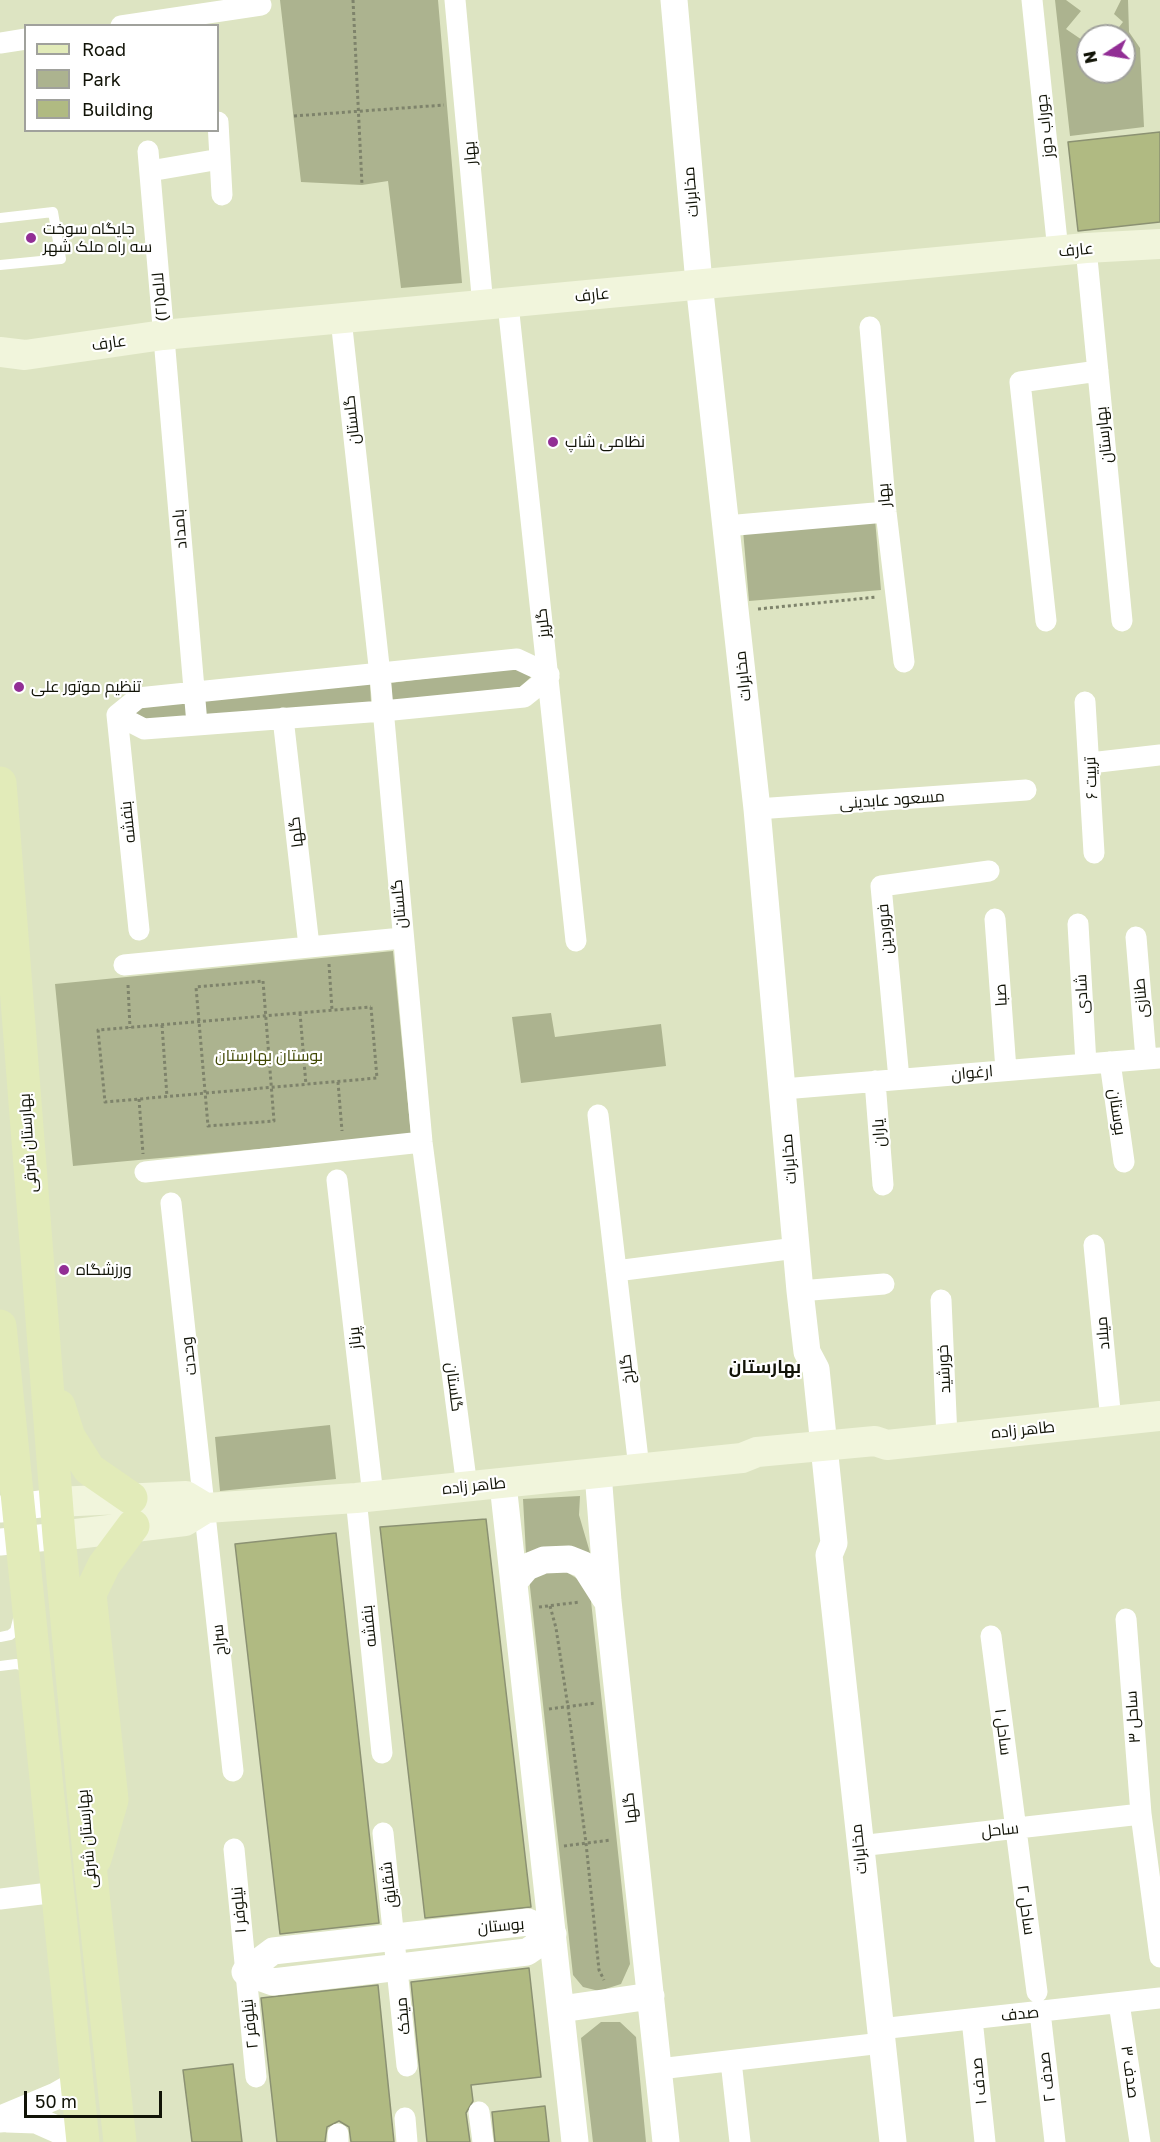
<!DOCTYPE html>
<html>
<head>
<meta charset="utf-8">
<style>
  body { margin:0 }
  #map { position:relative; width:1160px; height:2142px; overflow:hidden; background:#dde4c2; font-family:"Golos Text",sans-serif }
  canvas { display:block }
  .legend { position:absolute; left:24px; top:24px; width:195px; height:108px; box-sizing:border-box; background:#fff; border:2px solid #a0a19c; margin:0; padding:8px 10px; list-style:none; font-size:18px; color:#111307 }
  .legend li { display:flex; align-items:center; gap:12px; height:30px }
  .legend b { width:30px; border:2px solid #a0a19c }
  .north { position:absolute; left:1076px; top:24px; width:60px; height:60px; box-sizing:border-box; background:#fff; border:2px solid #a0a19c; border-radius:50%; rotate:258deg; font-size:16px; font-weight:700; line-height:24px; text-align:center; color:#111307 }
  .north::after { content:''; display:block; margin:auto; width:21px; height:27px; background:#922e95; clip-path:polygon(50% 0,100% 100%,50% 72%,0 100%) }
  .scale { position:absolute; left:24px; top:2091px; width:138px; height:27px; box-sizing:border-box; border:3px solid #111307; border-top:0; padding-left:8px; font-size:18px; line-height:21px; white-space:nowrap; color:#111307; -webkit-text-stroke:4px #fff; paint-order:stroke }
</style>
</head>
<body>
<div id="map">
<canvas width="1160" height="2142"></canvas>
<ul class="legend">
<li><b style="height:8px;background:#e2ebb9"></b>Road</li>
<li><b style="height:16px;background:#acb38f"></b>Park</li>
<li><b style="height:16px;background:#b0ba82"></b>Building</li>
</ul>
<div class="north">N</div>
<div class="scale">50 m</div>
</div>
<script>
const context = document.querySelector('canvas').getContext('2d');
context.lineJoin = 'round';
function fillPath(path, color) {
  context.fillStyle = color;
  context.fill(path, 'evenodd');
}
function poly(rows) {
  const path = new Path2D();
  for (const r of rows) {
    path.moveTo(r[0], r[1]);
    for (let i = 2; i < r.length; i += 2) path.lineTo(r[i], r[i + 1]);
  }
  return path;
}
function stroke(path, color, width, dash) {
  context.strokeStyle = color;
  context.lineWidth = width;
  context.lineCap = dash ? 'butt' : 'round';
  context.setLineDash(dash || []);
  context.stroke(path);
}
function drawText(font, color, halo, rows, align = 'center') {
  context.font = font + ' "Golos Text",Cairo,sans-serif';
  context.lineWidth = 4.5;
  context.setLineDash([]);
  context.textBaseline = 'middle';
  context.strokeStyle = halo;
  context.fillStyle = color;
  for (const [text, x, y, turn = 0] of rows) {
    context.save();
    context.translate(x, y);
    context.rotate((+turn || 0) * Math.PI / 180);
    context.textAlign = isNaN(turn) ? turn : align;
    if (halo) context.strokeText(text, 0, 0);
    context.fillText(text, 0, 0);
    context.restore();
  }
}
const green = poly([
  [280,0,438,0,462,283,401,288,388,181,362,185,301,182],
  [1055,0,1066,0,1081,11,1066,29,1088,44,1088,72,1124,72,1124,36,1112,36,1123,22,1114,14,1121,0,1128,0,1129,32,1140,48,1144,127,1070,136],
  [875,519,881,590,749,601,743,530],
  [515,667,532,676,520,687,392,701,391,683],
  [370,684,371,703,205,718,203,699],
  [187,700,188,718,145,722,132,715,141,704],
  [393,951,411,1135,73,1166,55,984],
  [551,1013,555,1037,661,1024,666,1066,521,1083,512,1017],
  [330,1425,336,1479,220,1491,215,1437],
  [580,1496,579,1515,591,1556,526,1554,523,1499],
  [547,1570,565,1571,584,1583,591,1601,630,1964,621,1984,599,1991,583,1987,573,1975,529,1578],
  [601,2022,620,2022,636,2037,646,2142,593,2142,581,2038]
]);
const building = poly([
  [1160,132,1160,222,1078,231,1068,142,1160,132],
  [486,1519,531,1907,425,1918,380,1527,486,1519],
  [336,1533,379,1923,280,1934,235,1544,336,1533],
  [529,1968,541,2077,471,2085,473,2101,466,2113,470,2142,427,2142,411,1982,529,1968],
  [378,1985,394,2142,351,2142,349,2127,339,2121,327,2127,325,2142,277,2142,261,1998,378,1985],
  [233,2064,242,2142,192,2142,183,2070,233,2064],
  [545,2106,549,2142,495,2142,492,2112,545,2106]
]);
const path = poly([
  [353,0,362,185],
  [294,116,444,105],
  [758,609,877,597],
  [329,964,332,1010],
  [263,981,274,1121,208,1126,196,987,263,981],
  [128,985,130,1028],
  [371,1007,377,1078,105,1102,98,1030,371,1007],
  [300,1013,306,1085],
  [162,1025,167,1097],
  [338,1082,342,1131],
  [139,1099,143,1154],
  [550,1606,556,1628,568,1707,586,1843,599,1970,604,1980],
  [539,1607,580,1602],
  [549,1709,596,1703],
  [564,1846,611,1840]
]);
const service = poly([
  [0,218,53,212,61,259,0,265],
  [0,1637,10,1635,15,1631,18,1619],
  [0,1666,16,1664,21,1665,28,1674]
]);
const minor = poly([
  [455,0,483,306],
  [1032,0,1058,251],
  [121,26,261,5],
  [0,43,26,39],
  [218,122,222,195],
  [148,151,197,724],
  [150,171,220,159],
  [1086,248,1122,621],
  [508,304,576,941],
  [341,319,380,675,422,1142,467,1487],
  [870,327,886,512,904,662],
  [726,526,886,512],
  [1046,621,1020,382,1098,371],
  [1085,702,1094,853],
  [117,715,144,729,383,711,524,697,549,677],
  [117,715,138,698,517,659,549,674],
  [117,715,139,930],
  [283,718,309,946],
  [1090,763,1160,755],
  [757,809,1026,790],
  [995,919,1006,1070],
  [1078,924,1086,1064],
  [1136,937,1146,1059],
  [124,965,402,938],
  [1110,1062,1124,1162],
  [899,1079,881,886,989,871],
  [875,1081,883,1185],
  [783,1089,1160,1058],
  [598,1115,639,1468],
  [145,1172,422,1142],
  [337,1180,373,1496],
  [171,1203,233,1771],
  [1094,1245,1111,1421],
  [616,1271,796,1248],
  [800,1291,884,1284],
  [941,1300,947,1438],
  [356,1498,382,1753],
  [1126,1619,1141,1814,1160,1957],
  [991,1636,1037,1992],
  [383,1833,407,2066],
  [859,1846,1141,1814],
  [234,1849,256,2077],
  [0,1899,57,1892],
  [1119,2003,1140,2142],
  [1040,2012,1055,2142],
  [972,2019,985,2142],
  [880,2029,1160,1998],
  [731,2061,740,2142],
  [659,2069,882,2043],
  [479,2112,483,2142],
  [405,2118,407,2142],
  [338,2134,338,2142]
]);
const tertiary = poly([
  [674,0,699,283,757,809,800,1291,807,1352,816,1369,834,1543,829,1555,893,2142],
  [598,1473,608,1601,666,2142],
  [503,1484,575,2142],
  [0,1509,56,1502],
  [0,1542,59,1536],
  [514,1582,527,1567,544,1560,569,1559,584,1565,605,1598],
  [528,1922,553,1934,527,1952,273,1982,245,1972,273,1951,528,1922],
  [561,2009,651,1996],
  [1,2119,56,2096,77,2084],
  [7,2119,36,2120,61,2131,72,2142]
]);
const secondary = poly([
  [0,352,25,355,163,335,1086,248,1160,244],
  [56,1502,186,1496,206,1508],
  [59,1536,185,1521,206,1508,356,1498,742,1458,757,1452,875,1441,887,1445,1160,1416]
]);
const primary = poly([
  [0,783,59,1536,91,1875,120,2142],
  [0,1326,83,2142],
  [59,1406,69,1437,89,1469,131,1498],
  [95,1859,112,1800,90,1594,104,1565,133,1526]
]);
const markers = [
  [31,238,6,"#922e95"],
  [553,442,6,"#922e95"],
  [19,687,6,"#922e95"],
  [64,1270,6,"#922e95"]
];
const streetNames = [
  ["جوراب دوز",1045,126,-96],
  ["بهار",470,153,-95],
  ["مخابرات",691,192,-95],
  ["عارف",1076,250,-5],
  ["عارف",592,295,-6],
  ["لاله(۲۱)",160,297,-95],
  ["عارف",109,343,-8],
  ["گلستان",352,420,-96],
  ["بهارستان",1104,435,-96],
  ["بهار",884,495,-95],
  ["بامداد",180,529,-95],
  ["گلریز",543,623,-96],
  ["مخابرات",743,676,-96],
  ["تربیت ۶",1091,778,-93],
  ["مسعود عابدینی",892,800,-4],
  ["بنفشه",128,822,-96],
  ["گلها",296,832,-97],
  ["گلستان",399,904,-95],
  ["فروردین",885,929,-95],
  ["شادی",1082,994,-93],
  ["صبا",1001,995,-94],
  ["طنازی",1141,998,-95],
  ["ارغوان",972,1073,-5],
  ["بوستان",1117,1112,82],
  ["یاران",879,1133,-94],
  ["بهارستان شرقی",28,1143,-94],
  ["مخابرات",789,1159,-95],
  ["میلاد",1103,1333,-95],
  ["پرناز",355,1338,-97],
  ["وحدت",189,1356,-97],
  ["گلرخ",627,1369,-97],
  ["خورشید",944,1369,-93],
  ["گلستان",454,1387,83],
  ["طاهر زاده",1023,1430,-6],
  ["طاهر زاده",474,1486,-6],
  ["بنفشه",369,1626,-96],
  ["سراج",219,1640,-96],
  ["ساحل ۳",1133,1717,-94],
  ["ساحل ۱",1003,1732,83],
  ["گلها",630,1808,-96],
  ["ساحل",1000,1830,-6],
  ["بهارستان شرقی",87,1839,-95],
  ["مخابرات",859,1849,-96],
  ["شقایق",389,1885,-97],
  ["نیلوفر ۱",239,1910,-95],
  ["ساحل ۲",1026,1910,82],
  ["بوستان",501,1926,-5],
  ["صدف",1020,2014,-6],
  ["میخک",403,2016,-95],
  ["نیلوفر ۲",250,2024,-96],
  ["صدف ۳",1130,2072,82],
  ["صدف ۲",1047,2077,-97],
  ["صدف ۱",979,2081,-96]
];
const poiNames = [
  ["جایگاه سوخت",43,229],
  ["سه راه ملک شهر",43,247],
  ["نظامی شاپ",565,442],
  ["تنظیم موتور علی",31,687],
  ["ورزشگاه",76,1270]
];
const parkNames = [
  ["بوستان بهارستان",269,1056]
];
const neighbourhoodNames = [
  ["بهارستان",765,1367]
];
fillPath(green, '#acb38f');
fillPath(building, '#b0ba82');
stroke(building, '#8b9172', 1.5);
stroke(path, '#7e836b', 3, [3, 3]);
stroke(service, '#fff', 10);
stroke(minor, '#fff', 21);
stroke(tertiary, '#fff', 27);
stroke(secondary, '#f1f5dc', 30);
stroke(primary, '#e2ebb9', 33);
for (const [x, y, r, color] of markers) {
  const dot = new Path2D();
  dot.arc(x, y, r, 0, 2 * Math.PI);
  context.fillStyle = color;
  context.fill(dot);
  stroke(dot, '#fff', 2);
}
drawText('16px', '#111307', '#fff', streetNames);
drawText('16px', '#111307', '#fff', poiNames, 'left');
drawText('16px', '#404803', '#fff', parkNames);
drawText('bold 18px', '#111307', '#fff', neighbourhoodNames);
</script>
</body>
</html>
